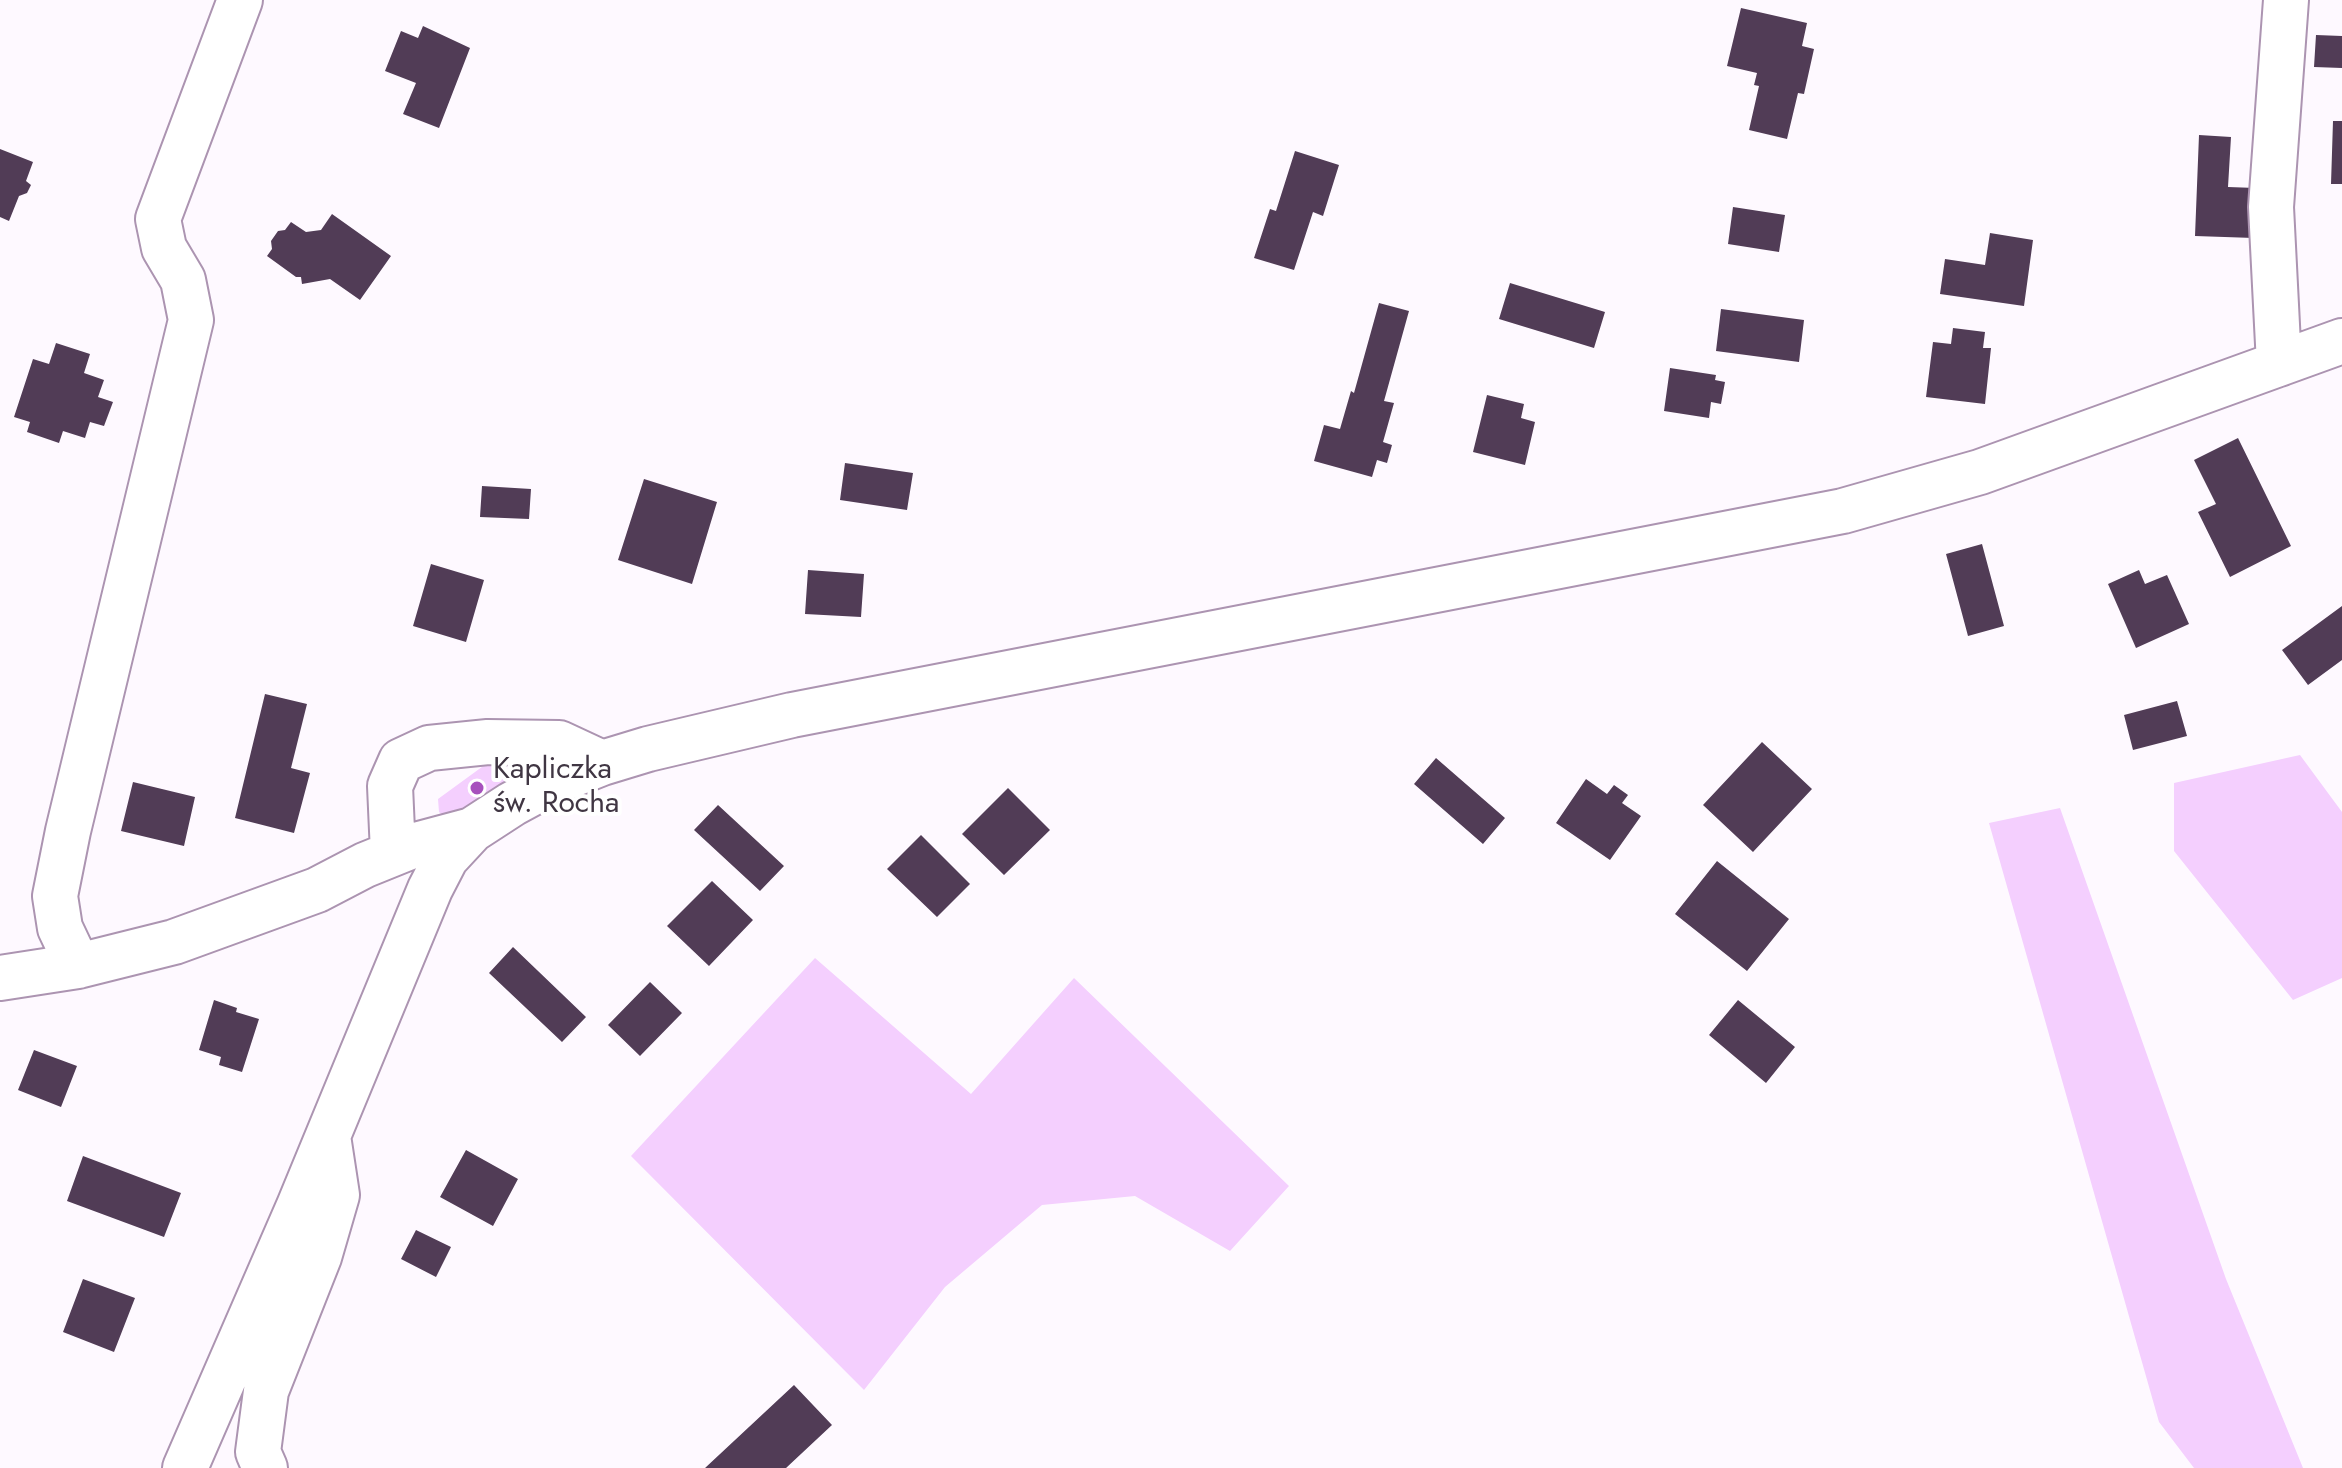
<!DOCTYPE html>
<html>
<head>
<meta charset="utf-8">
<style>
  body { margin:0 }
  canvas { display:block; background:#fef9ff }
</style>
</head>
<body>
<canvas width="2342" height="1468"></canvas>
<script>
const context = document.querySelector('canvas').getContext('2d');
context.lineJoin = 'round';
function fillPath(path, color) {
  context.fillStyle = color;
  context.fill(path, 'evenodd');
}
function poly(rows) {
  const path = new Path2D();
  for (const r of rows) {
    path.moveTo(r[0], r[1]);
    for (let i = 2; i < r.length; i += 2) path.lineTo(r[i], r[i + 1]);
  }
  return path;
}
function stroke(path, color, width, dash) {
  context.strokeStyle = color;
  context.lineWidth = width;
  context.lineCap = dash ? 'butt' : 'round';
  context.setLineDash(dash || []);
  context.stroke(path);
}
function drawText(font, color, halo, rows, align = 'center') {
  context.font = font + ' Jost,sans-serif';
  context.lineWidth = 8;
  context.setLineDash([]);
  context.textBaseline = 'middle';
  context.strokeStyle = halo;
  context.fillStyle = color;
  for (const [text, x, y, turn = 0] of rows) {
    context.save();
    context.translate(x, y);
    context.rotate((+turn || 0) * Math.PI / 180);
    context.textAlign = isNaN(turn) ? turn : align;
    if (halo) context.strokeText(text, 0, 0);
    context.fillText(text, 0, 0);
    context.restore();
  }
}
const green = poly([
  [2300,755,2342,812,2342,978,2293,1000,2174,851,2174,783],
  [486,764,497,764,504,767,507,774,507,783,447,819,439,812,438,799],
  [2060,808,2226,1279,2303,1468,2194,1468,2159,1422,1989,823],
  [815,958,971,1094,1074,978,1289,1186,1230,1251,1135,1196,1042,1205,945,1287,864,1390,631,1156]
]);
const building = poly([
  [1741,8,1807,23,1802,46,1814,49,1804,94,1798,93,1787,139,1749,130,1759,86,1754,85,1757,73,1727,66],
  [423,26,470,48,439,128,403,114,416,83,385,71,401,31,418,38],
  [2316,35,2342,36,2342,68,2314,67],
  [2333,121,2342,121,2342,184,2331,184],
  [2199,135,2231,137,2228,187,2256,188,2254,238,2195,236],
  [0,149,33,162,26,181,31,185,27,193,19,196,9,221,0,217],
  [1295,151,1339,165,1323,216,1313,212,1294,270,1254,258,1270,209,1276,211],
  [1733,207,1785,215,1779,252,1728,244],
  [332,214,391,256,360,300,330,279,302,284,301,277,296,277,267,256,272,249,271,241,278,231,285,230,291,222,306,232,321,230],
  [1990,233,2033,240,2024,306,1940,294,1945,259,1985,265],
  [1510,283,1605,312,1594,348,1499,319],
  [1379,303,1409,311,1384,401,1394,403,1383,442,1392,445,1387,463,1377,460,1372,477,1314,461,1324,425,1340,429,1351,391,1354,393],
  [1721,309,1804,320,1799,362,1716,351],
  [1953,328,1985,332,1983,348,1991,348,1985,404,1926,397,1933,342,1951,344],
  [56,343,90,354,84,373,104,380,98,397,113,402,104,426,90,422,85,438,63,431,59,443,27,432,30,422,14,417,33,359,49,364],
  [1670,368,1716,375,1715,380,1725,382,1721,404,1711,402,1709,418,1664,411],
  [1487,395,1524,404,1521,418,1535,422,1525,465,1473,452],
  [2238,438,2291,546,2230,577,2198,512,2216,504,2194,460],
  [845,463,913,473,907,510,840,500],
  [644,479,717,502,692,584,618,560],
  [482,486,531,489,529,519,480,517],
  [1982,544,2004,626,1968,636,1946,554],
  [431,564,484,580,466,642,413,626],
  [808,570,864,574,861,617,805,614],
  [2139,570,2145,584,2167,575,2189,624,2136,648,2108,584],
  [2342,606,2342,660,2308,685,2282,650],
  [265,694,307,704,291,768,310,773,294,833,235,818],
  [2177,701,2187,736,2133,750,2124,715],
  [1762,742,1812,789,1753,852,1703,805],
  [1436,758,1505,818,1483,844,1414,784],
  [1586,779,1607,794,1614,785,1628,795,1622,803,1641,816,1610,860,1556,823],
  [133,782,195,797,184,846,121,831],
  [1008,788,1050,830,1004,875,962,834],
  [718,805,784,866,760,891,694,830],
  [921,835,970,884,937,917,887,869],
  [1717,861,1789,919,1747,971,1675,914],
  [712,881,753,920,709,966,667,926],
  [513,947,586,1017,562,1042,489,973],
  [650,982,682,1013,640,1056,608,1025],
  [214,1000,237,1008,236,1012,259,1019,242,1072,219,1065,221,1057,199,1050],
  [1738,1000,1795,1047,1766,1083,1709,1035],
  [34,1050,77,1066,61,1107,18,1090],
  [466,1150,518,1179,493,1226,440,1197],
  [83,1156,181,1193,164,1237,67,1201],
  [416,1230,451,1247,436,1277,401,1259],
  [83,1279,135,1298,114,1352,63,1332],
  [794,1385,832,1425,786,1468,705,1468]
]);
const minor = poly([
  [2279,364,2271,207,2286,0],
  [393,853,390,786,401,761,429,748,488,742,559,743,602,763],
  [78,966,60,928,55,896,68,831,191,320,183,280,164,248,158,219,240,0],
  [0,978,78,966,174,942,317,890,365,865,412,846,472,830],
  [185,1468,299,1206,430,889,446,858,472,830,512,804,549,784,602,763,648,749,792,715,1843,511,1980,472,2342,341],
  [265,1468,258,1452,266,1391,319,1257,337,1195,328,1136]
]);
const markers = [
  [477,788,8,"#a750bd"]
];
const poiNames = [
  ["Kapliczka",493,771],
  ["św. Rocha",493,805]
];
fillPath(green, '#f4cffe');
fillPath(building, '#513c56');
stroke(minor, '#ac94b1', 48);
stroke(minor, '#fff', 44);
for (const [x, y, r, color] of markers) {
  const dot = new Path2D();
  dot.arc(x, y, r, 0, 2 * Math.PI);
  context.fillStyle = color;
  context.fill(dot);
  stroke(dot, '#fff', 3);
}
drawText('30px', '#403643', '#fff', poiNames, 'left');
</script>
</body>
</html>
